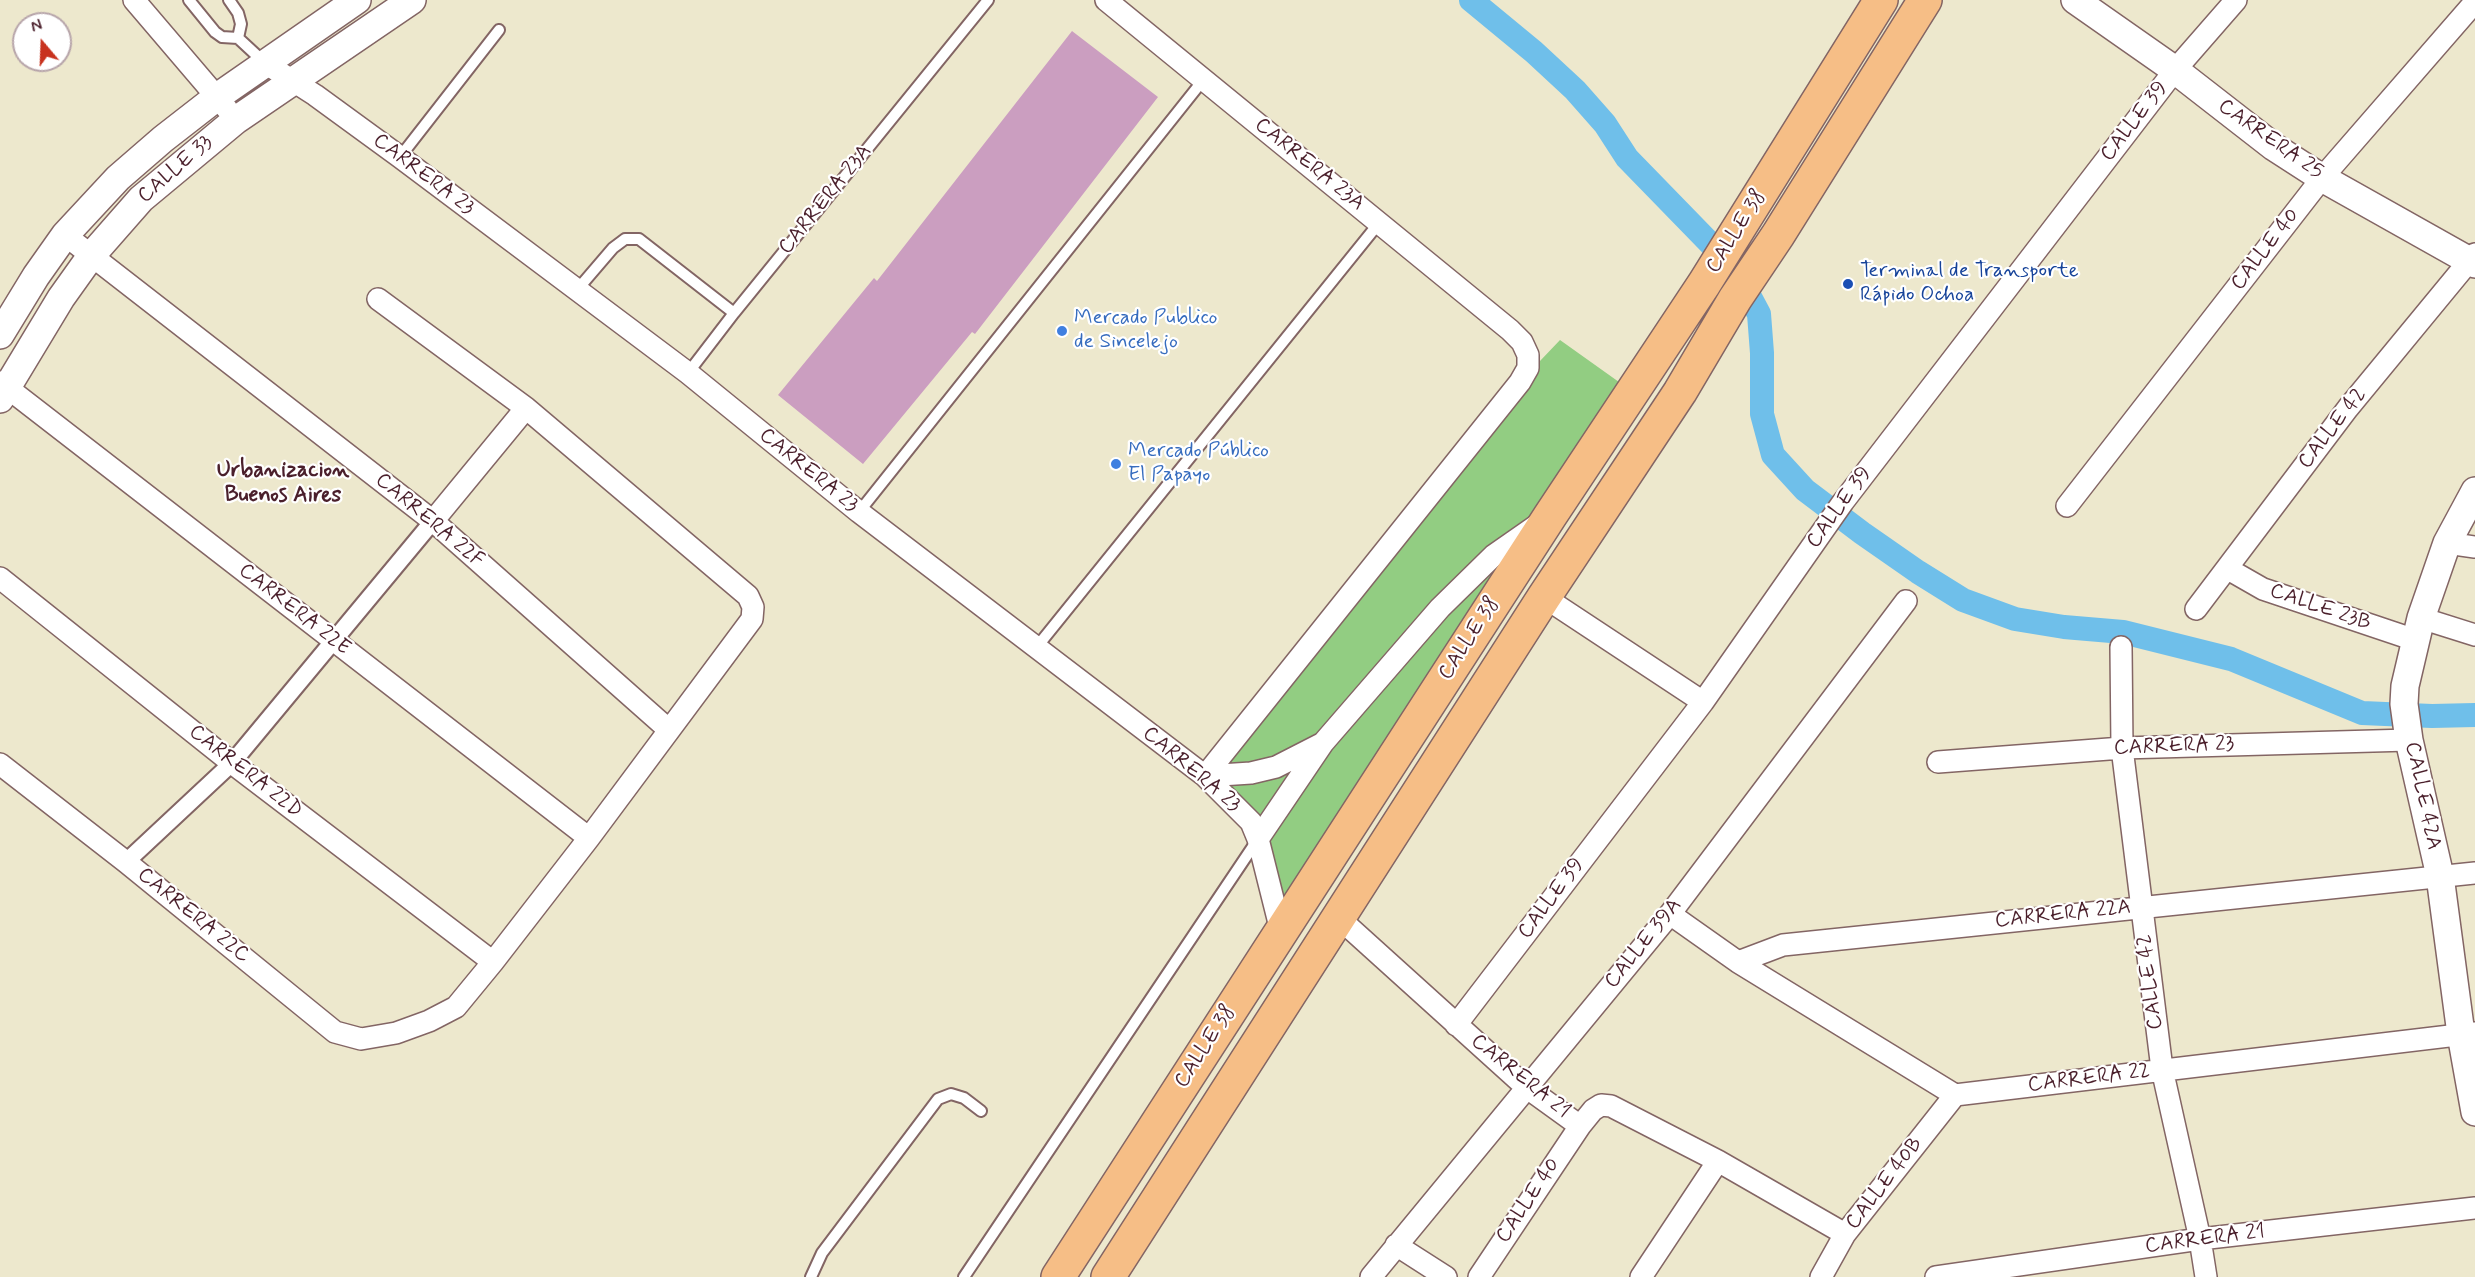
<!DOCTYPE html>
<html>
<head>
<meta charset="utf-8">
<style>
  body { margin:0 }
  #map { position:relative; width:2475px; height:1277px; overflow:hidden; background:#ede8cd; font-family:Mynerve,sans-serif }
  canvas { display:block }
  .north { position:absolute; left:12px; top:12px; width:60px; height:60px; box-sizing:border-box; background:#fff; border:2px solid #b7a5aa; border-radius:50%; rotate:341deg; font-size:16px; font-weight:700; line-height:24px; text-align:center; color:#4a1f2b }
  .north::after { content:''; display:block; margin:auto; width:21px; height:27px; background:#c8321e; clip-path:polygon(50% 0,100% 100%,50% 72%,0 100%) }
</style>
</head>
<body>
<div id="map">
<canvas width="2475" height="1277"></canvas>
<div class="north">N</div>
</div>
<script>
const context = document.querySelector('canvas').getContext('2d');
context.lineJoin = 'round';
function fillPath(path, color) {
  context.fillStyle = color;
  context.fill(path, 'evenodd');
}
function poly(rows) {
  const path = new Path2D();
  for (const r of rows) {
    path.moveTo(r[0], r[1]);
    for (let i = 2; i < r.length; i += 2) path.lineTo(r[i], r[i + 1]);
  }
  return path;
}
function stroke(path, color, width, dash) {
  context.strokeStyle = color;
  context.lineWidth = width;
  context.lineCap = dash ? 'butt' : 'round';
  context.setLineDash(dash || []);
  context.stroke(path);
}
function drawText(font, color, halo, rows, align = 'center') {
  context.font = font + ' Mynerve,sans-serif';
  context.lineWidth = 4.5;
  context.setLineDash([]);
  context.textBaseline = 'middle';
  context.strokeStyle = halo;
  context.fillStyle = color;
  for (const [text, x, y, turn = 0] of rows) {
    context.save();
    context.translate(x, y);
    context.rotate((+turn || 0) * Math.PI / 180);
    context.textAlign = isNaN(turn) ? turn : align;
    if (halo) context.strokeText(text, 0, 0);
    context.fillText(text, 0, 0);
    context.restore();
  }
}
const green = poly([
  [1560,340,1633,392,1281,931,1258,839,1205,776,1520,382]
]);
const canal = poly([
  [1471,0,1534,52,1575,90,1605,124,1627,158,1735,269,1759,314,1762,353,1762,414,1773,455,1805,490,1862,533,1918,572,1963,600,2015,619,2064,627,2123,632,2231,659,2362,713,2432,716,2475,715]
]);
const building = poly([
  [1072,31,1158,97,975,334,972,332,863,464,778,395,874,278,877,281]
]);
const service = poly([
  [189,0,215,32,222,37,238,38,265,63],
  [229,0,238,13,241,24,238,38],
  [400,157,499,30],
  [577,290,613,248,625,239,639,239,734,313],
  [688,373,734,313,988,0],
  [859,512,1204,79],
  [1036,648,1379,223],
  [811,1277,822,1253,938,1099,951,1094,964,1098,981,1111],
  [964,1277,1258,839]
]);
const pedestrian = poly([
  [126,862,232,763,433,521]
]);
const minor = poly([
  [134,0,227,109],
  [1106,0,1510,330,1522,342,1528,355,1528,368,1520,382,1205,776],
  [265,63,315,95,400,157,688,373,859,512,1205,776,1251,822,1258,839,1281,931],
  [65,235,433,521,669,730],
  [0,382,589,838],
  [2067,506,2322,178,2475,2],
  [433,521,526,408],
  [2447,543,2475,547],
  [2228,569,2263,589,2415,640],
  [0,578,232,763,493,962],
  [1544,597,1703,702],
  [2196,609,2348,408,2475,254],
  [2421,618,2475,635],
  [2121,647,2122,748,2162,1069,2200,1239,2206,1277],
  [1938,762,2122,748,2409,740],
  [0,764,126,862,335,1032,361,1039,396,1033,429,1021,456,1007,493,962,589,838,752,619,753,607,748,596,526,408,378,299],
  [1205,776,1251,773,1276,767,1321,744],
  [1258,839,1323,743,1440,608,1494,555,1537,525],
  [1670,914,1738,962,1955,1095,2475,1033],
  [1340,919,1526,1087,1580,1126,1593,1110,1601,1105,1611,1106,1718,1161,1845,1234],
  [1738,962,1783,945,2475,873],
  [1456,1025,1703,702,1843,502,2175,70,2236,0],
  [1396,1245,1446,1277],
  [1371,1277,1670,914,1906,601],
  [1479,1277,1580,1126],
  [1641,1277,1718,1161],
  [1821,1277,1845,1234,1955,1095],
  [1936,1277,2200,1239,2475,1208]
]);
const tertiary = poly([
  [2075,0,2175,70,2274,147,2322,178,2475,264],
  [0,335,36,276,65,235,118,178,163,139,217,97,357,0],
  [0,399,61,298,91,256,141,199,236,120,412,0],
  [2475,491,2447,543,2421,618,2405,686,2404,704,2409,740,2440,876,2461,1034,2475,1112]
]);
const trunk = poly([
  [1058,1277,1550,516,1704,284,1881,0],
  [1108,1277,1544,597,1680,392,1735,299,1778,235,1925,0]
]);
const markers = [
  [1848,284,6,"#1a4fb4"],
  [1062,331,6,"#3f7fe0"],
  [1116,464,6,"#3f7fe0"]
];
const streetNames = [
  ["CALLE 39",2135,122,-52],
  ["CARRERA 25",2270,140,35],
  ["CARRERA 23A",1309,165,39],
  ["CALLE 33",176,170,-41],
  ["CARRERA 23",423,175,37],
  ["CARRERA 23A",826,200,-51],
  ["CALLE 38",1737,232,-58],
  ["CALLE 40",2266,250,-52],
  ["CALLE 42",2333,429,-52],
  ["CARRERA 23",808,471,39],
  ["CALLE 39",1840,508,-54],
  ["CARRERA 22F",429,521,40],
  ["CALLE 23B",2320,608,19],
  ["CARRERA 22E",294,610,38],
  ["CALLE 38",1470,639,-57],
  ["CARRERA 23",2174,747,-2],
  ["CARRERA 23",1191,770,40],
  ["CARRERA 22D",245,772,38],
  ["CALLE 42A",2422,796,78],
  ["CALLE 39",1552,899,-53],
  ["CARRERA 22A",2063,915,-6],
  ["CARRERA 22C",193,916,39],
  ["CALLE 39A",1644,944,-51],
  ["CALLE 42",2151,982,-97],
  ["CALLE 38",1206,1047,-57],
  ["CARRERA 21",1520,1077,39],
  ["CARRERA 22",2089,1079,-7],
  ["CALLE 40B",1885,1184,-52],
  ["CALLE 40",1529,1201,-56],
  ["CARRERA 21",2205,1240,-7]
];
const transitNames = [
  ["Terminal de Transporte",1860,272],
  ["Rápido Ochoa",1860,296]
];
const shopNames = [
  ["Mercado Publico",1074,319],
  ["de Sincelejo",1074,343],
  ["Mercado Público",1128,452],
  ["El Papayo",1128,476]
];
const neighbourhoodNames = [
  ["Urbanizacion",283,471],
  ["Buenos Aires",283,496]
];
fillPath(green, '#92cd82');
stroke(canal, '#6fbfea', 24);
fillPath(building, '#cb9ec0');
stroke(service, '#836564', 14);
stroke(pedestrian, '#836564', 20);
stroke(minor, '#836564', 24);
stroke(tertiary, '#836564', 30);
stroke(trunk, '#836564', 36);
stroke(service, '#fff', 10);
stroke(pedestrian, '#fff', 16);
stroke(minor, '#fff', 21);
stroke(tertiary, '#fff', 27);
stroke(trunk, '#f6be86', 33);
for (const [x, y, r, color] of markers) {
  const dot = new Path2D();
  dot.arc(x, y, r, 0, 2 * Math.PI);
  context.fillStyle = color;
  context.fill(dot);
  stroke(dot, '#fff', 2);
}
drawText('21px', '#4a1f2b', '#fff', streetNames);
drawText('21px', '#164399', '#fff', transitNames, 'left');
drawText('21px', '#366cbe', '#fff', shopNames, 'left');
drawText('bold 22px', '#4a1f2b', '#fff', neighbourhoodNames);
</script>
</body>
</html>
